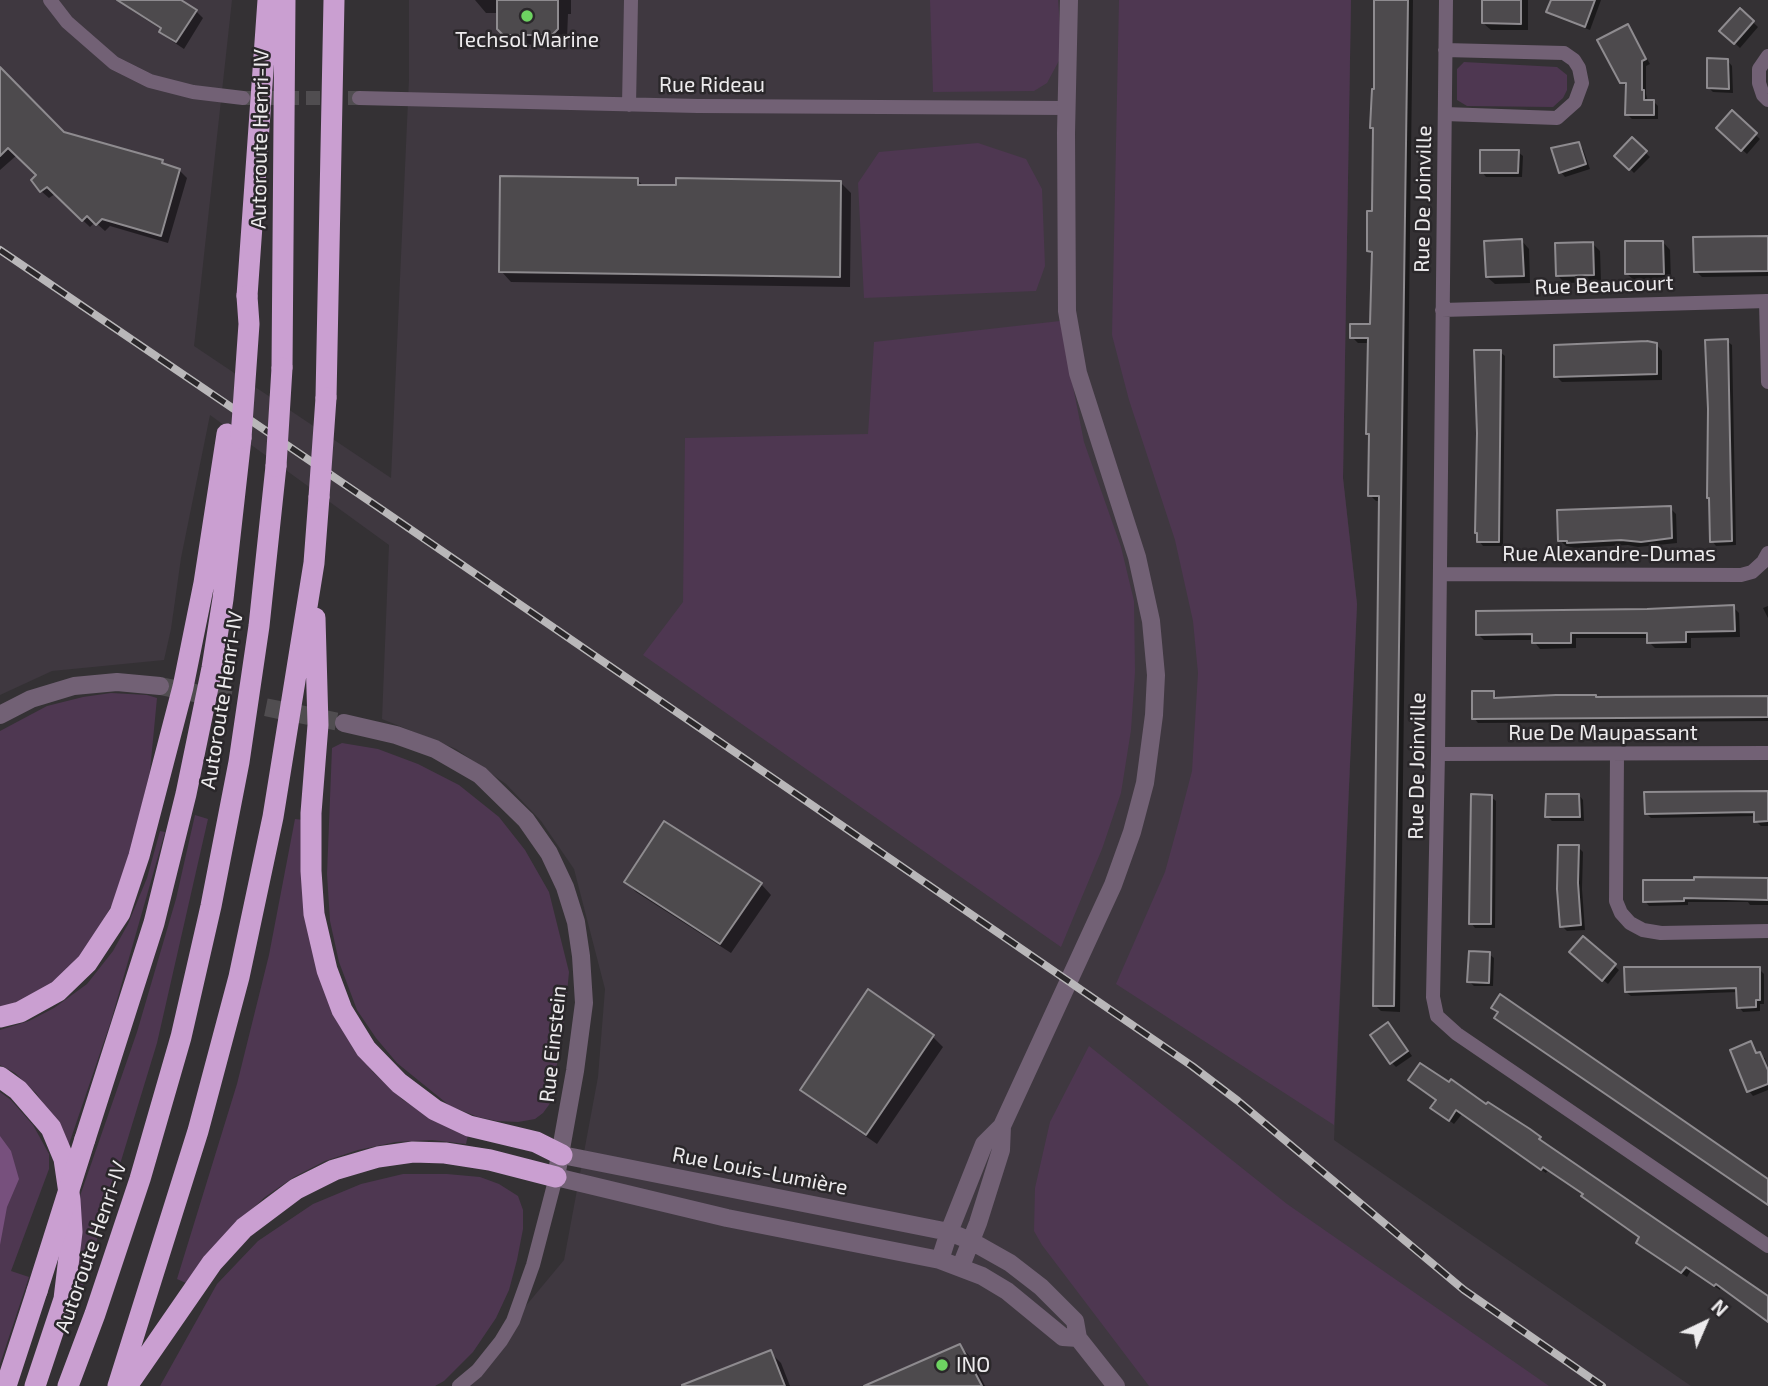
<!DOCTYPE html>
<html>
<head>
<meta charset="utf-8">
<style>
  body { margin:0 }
  #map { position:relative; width:1768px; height:1386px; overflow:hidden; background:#343134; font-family:"Exo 2",sans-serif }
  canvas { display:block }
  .north { position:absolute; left:1670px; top:1288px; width:70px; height:70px; -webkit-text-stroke:5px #2a272a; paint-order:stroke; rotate:44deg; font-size:19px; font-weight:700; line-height:28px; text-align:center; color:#edebed }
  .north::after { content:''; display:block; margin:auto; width:24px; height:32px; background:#edebed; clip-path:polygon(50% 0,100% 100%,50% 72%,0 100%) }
</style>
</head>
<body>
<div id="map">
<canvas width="1768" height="1386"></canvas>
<div class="north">N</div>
</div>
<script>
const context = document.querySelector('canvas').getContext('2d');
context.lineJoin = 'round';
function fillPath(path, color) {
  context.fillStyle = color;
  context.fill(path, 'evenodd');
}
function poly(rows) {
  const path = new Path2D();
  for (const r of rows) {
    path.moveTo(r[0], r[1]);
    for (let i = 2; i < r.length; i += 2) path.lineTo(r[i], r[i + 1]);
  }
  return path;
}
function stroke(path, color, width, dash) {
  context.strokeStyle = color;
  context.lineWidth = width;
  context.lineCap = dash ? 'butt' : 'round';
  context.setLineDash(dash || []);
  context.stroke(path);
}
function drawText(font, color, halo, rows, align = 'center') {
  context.font = font + ' "Exo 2",sans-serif';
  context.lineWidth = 5;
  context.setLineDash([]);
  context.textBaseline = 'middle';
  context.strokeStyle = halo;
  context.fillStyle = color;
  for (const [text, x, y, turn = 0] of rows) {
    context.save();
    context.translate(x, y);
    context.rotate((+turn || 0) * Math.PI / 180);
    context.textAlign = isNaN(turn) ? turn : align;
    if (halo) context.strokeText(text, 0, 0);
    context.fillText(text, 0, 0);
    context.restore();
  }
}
const built = poly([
  [0,0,232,0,194,346,391,478,409,79,409,0,1351,0,1343,478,1357,604,1334,1140,1691,1386,459,1386,564,1260,598,1077,605,989,574,869,541,821,506,784,456,749,382,719,389,545,210,415,181,558,171,629,164,660,52,671,0,695]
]);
const green = poly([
  [930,0,1058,0,1062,55,1047,83,1034,91,933,92],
  [1119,0,1351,0,1343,478,1357,604,1334,1125,1116,984,1165,872,1179,821,1192,771,1198,673,1193,621,1175,540,1129,400,1112,335],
  [1464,62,1557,67,1567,75,1567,90,1563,98,1553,107,1467,106,1457,100,1457,69],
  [978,143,1026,159,1042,189,1045,266,1036,291,864,298,858,183,879,152],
  [1060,321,1084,442,1121,547,1134,601,1135,672,1131,730,1121,793,1102,849,1061,947,643,655,683,602,685,438,868,434,874,342],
  [111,693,147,695,157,698,150,771,129,858,114,901,91,942,73,966,46,987,21,1001,0,1008,0,731,47,706,83,697],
  [342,743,378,749,418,764,459,785,499,817,525,850,549,892,569,972,565,1014,551,1102,543,1113,535,1119,518,1122,497,1121,478,1117,450,1106,397,1063,376,1038,357,1010,339,962,330,921,327,874,332,748],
  [195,815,208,819,157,1043,81,1292,74,1290,81,1248,80,1196,137,1032,176,899],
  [295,819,304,820,331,1006,345,1034,373,1072,403,1100,432,1118,468,1135,466,1144,432,1140,396,1142,358,1150,325,1161,294,1177,265,1197,235,1225,186,1283,177,1279,237,1084,269,955],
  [160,831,165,832,111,1021,68,1147,55,1120,36,1093,15,1073,0,1065,0,1030,29,1021,54,1008,87,984,113,951,128,924,147,878],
  [1089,1046,1287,1204,1549,1386,1149,1386,1042,1245,1034,1231,1035,1188,1050,1122],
  [0,1092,11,1100,33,1125,49,1154,49,1169,11,1271,29,1277,0,1364],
  [403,1174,447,1174,480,1177,499,1184,518,1196,523,1210,523,1229,517,1260,509,1290,496,1318,473,1352,444,1381,435,1386,160,1386,217,1284,258,1241,313,1204,361,1184]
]);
const water = poly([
  [0,1136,11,1151,19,1179,7,1207,0,1245]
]);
const shadow = poly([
  [125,0,171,0,196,11,203,18,184,49,169,39,161,31,162,30,131,10,123,3],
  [475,0,571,0,571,14,568,14,567,39,562,44,515,45,499,28,499,13,486,13],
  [1376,0,1413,0,1400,1012,1381,1011,1375,1005,1381,501,1376,501,1370,495,1371,437,1367,433,1370,343,1358,343,1352,337,1372,326,1373,256,1368,251,1374,213,1374,130,1372,127,1375,91],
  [1484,0,1528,0,1528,30,1491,30,1483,23],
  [1553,0,1601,0,1590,30,1553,16,1548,12],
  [1740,10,1758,27,1740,48,1722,31],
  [1628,26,1650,64,1646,66,1646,94,1648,102,1654,102,1658,106,1658,119,1632,119,1627,114,1627,87,1621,82],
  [1728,61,1732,66,1733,93,1713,92,1708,87],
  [0,69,63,133,162,162,166,166,179,170,187,178,168,243,110,226,105,231,95,222,90,227,55,194,49,198,41,191,38,175,17,155,0,170],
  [1732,113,1760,139,1747,154,1718,128],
  [1632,140,1650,157,1634,173,1617,156],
  [1578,144,1583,149,1590,169,1565,177,1561,172],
  [1518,152,1523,156,1522,177,1486,177,1482,172],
  [637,180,644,186,840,182,851,193,850,287,511,282,501,271],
  [1768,238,1768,276,1702,277,1696,271],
  [1522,241,1529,249,1530,283,1495,284,1487,277],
  [1663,242,1670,250,1671,281,1635,281,1627,274],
  [1593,244,1600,251,1601,282,1565,283,1557,275],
  [1727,341,1732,345,1736,545,1716,546,1712,541],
  [1656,344,1662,351,1662,380,1562,382,1556,376],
  [1500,352,1505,356,1503,546,1483,546,1479,541,1479,385],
  [1670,508,1676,514,1677,543,1638,547,1628,545,1575,548,1566,546,1560,540],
  [1768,606,1768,618,1763,608],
  [1733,607,1739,613,1740,637,1691,638,1691,648,1655,648,1649,642,1649,638,1576,638,1576,648,1540,649,1533,640,1484,640,1478,634,1647,611],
  [1493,692,1498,700,1768,698,1768,721,1478,723,1474,718],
  [1768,792,1768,826,1761,826,1756,821,1756,816,1651,818,1646,813],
  [1579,795,1583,800,1584,821,1552,821,1547,816],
  [1491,797,1496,801,1495,928,1475,928,1471,923],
  [1578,847,1583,852,1582,889,1585,930,1567,931,1562,926],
  [1768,879,1768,905,1750,905,1748,902,1688,902,1688,905,1649,906,1645,901],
  [626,882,761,884,771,895,731,953,636,892],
  [1583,938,1619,970,1608,984,1576,957],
  [1489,954,1494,958,1493,986,1474,986,1469,981],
  [1759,969,1764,974,1764,1004,1760,1004,1760,1011,1743,1012,1739,1007,1738,992,1631,996,1626,992],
  [1393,1029,1412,1056,1396,1067,1392,1063],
  [933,1037,943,1047,877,1144,813,1100,803,1090],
  [1750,1043,1758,1055,1765,1058,1768,1067,1768,1090,1753,1096,1749,1091],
  [1487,1106,1529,1130,1540,1138,1544,1144,1768,1299,1768,1322,1721,1287,1720,1290,1691,1270,1687,1277,1643,1247,1641,1238,1584,1195,1548,1170,1546,1173,1462,1114,1454,1124,1433,1108],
  [960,1346,970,1356,985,1386,869,1386],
  [771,1353,781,1363,790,1386,684,1386]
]);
const building = poly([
  [117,0,181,0,197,10,176,42,159,32,161,28,117,0],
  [497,0,558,0,558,29,552,35,503,35,497,29,497,0],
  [1374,0,1408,0,1394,1006,1373,1006,1379,496,1368,496,1369,434,1366,434,1368,338,1350,338,1350,324,1370,324,1372,252,1367,251,1367,211,1372,211,1373,128,1370,128,1372,89,1374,89,1374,0],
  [1482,0,1521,0,1521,24,1482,23,1482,0],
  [1551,0,1595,0,1585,27,1546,12,1551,0],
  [1740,8,1754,21,1734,44,1719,31,1740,8],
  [1628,24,1646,59,1642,61,1642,90,1644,90,1644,100,1654,100,1654,115,1625,115,1626,83,1620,83,1597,40,1628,24],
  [1707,58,1728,59,1729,89,1707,88,1707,58],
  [0,67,64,132,163,160,162,163,180,169,161,236,102,219,96,225,87,216,82,221,47,187,40,192,31,180,36,175,8,148,0,156,0,67],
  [1732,110,1757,133,1741,151,1716,128,1732,110],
  [1632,137,1647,151,1629,170,1614,156,1632,137],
  [1579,142,1586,164,1559,173,1551,148,1579,142],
  [1480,150,1519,150,1518,173,1480,173,1480,150],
  [500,176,638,178,638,185,676,185,676,178,841,181,840,277,499,272,500,176],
  [1768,236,1768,271,1694,272,1693,237,1768,236],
  [1522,239,1524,276,1486,277,1484,241,1522,239],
  [1625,241,1663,241,1664,274,1625,274,1625,241],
  [1593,242,1594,275,1556,276,1555,243,1593,242],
  [1728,339,1732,541,1710,542,1709,498,1707,498,1708,409,1705,340,1728,339],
  [1647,341,1657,343,1657,374,1554,377,1554,345,1647,341],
  [1474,350,1501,350,1499,542,1477,542,1477,533,1475,533,1477,433,1474,350],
  [1671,506,1672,538,1641,542,1621,540,1567,543,1567,541,1558,541,1557,510,1671,506],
  [1734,605,1735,631,1686,632,1686,642,1647,643,1647,633,1571,633,1571,643,1532,643,1532,634,1476,635,1476,611,1647,609,1734,605],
  [1472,691,1494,691,1494,698,1556,695,1596,695,1596,697,1768,696,1768,717,1472,719,1472,691],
  [1768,791,1768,821,1754,822,1754,812,1645,814,1644,792,1768,791],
  [1471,794,1492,795,1491,924,1469,924,1471,794],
  [1546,794,1579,794,1580,817,1545,817,1546,794],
  [664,821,762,883,720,944,624,882,664,821],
  [1558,845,1579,845,1578,883,1581,925,1560,927,1557,889,1558,845],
  [1694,877,1768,878,1768,900,1684,898,1684,901,1643,902,1643,880,1694,880,1694,877],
  [1583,936,1616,964,1602,981,1569,952,1583,936],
  [1469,951,1490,952,1489,983,1467,982,1469,951],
  [1624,967,1760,967,1760,1000,1756,1000,1756,1007,1737,1008,1736,988,1625,992,1624,967],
  [868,989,934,1035,866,1135,800,1090,868,989],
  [1500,994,1768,1179,1768,1205,1494,1018,1498,1012,1491,1008,1500,994],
  [1388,1022,1408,1051,1390,1064,1370,1035,1388,1022],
  [1751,1041,1756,1053,1760,1052,1768,1070,1768,1084,1747,1092,1730,1050,1751,1041],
  [1420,1063,1449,1082,1451,1079,1486,1104,1488,1102,1530,1129,1541,1137,1539,1139,1768,1296,1768,1322,1716,1284,1714,1286,1686,1267,1681,1273,1636,1243,1639,1237,1581,1196,1583,1194,1543,1167,1541,1170,1456,1110,1449,1121,1430,1108,1436,1100,1408,1080,1420,1063],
  [960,1344,982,1386,864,1386,960,1344],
  [771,1350,785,1386,682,1386,682,1385,771,1350]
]);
const minorTunnel = poly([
  [243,98,359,98]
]);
const tertiaryTunnel = poly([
  [160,686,344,723]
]);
const minor = poly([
  [50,0,67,22,114,63,150,81,193,92,243,98],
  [1446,0,1438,754,1433,997,1437,1016,1457,1034,1768,1246],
  [1768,56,1759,69,1759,83,1763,95,1768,100],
  [359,98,698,106,1066,108],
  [629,105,631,0],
  [1445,114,1557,118,1575,102,1582,83,1579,68,1574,60,1564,53,1445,50],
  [1766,301,1768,382],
  [1442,310,1768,301],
  [1440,574,1741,575,1752,572,1763,562,1768,553],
  [1438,754,1768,753],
  [1617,755,1616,901,1621,913,1630,923,1643,930,1661,933,1768,931],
  [459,1386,477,1371,501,1341,513,1321,533,1265,556,1177]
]);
const tertiary = poly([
  [0,715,31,699,74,686,117,682,160,686],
  [344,723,396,735,435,749,480,775,526,820,549,853,565,887,576,922,581,956,584,1003,575,1071,556,1177,727,1218,940,1260,982,1276,1007,1291,1063,1337,1078,1338],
  [562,1155,949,1232,971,1241,1010,1263,1041,1287,1075,1321,1078,1338,1116,1386],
  [940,1260,949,1232,984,1144,1002,1126,1113,885,1132,832,1145,783,1154,715,1156,675,1151,621,1137,557,1078,373,1067,311,1066,133,1069,0],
  [961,1266,978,1223,1001,1150,1002,1126]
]);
const motorway = poly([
  [247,296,268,0],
  [282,368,285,0],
  [326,398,334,0],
  [315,618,318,725,311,813,311,871,314,914,327,970,342,1010,366,1049,399,1083,435,1110,469,1126,536,1142,562,1155],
  [0,1017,20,1012,58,991,87,963,120,913,139,856,183,687,204,583,227,434],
  [0,1077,18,1090,51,1128,64,1159,70,1200,72,1232,64,1299,35,1386],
  [85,1139,154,923,186,794,212,668,223,599,241,438],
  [6,1386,37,1291],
  [68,1386,95,1314,140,1179,181,1037,211,906,239,762,259,626,276,466],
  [118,1386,198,1131,239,977,273,817,314,563,319,497],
  [127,1386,212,1263,244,1228,296,1189,334,1170,378,1157,413,1152,445,1153,490,1160,556,1177]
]);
const rail = poly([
  [0,250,378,507,1192,1066,1238,1101,1464,1290,1602,1386]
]);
const motorwayBridge = poly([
  [241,438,249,324,247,296],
  [276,466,282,368],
  [319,497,326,398],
  [37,1291,85,1139]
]);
const markers = [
  [527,16,7,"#6dd361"],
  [942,1365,7,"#6dd361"]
];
const poiNames = [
  ["Techsol Marine",527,40],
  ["INO",956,1365,"left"]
];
const streetNames = [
  ["Rue Rideau",712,85],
  ["Autoroute Henri-IV",260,139,-89],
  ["Rue De Joinville",1423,199,-89],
  ["Rue Beaucourt",1604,285,-2],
  ["Rue Alexandre-Dumas",1609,554],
  ["Autoroute Henri-IV",222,700,-81],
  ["Rue De Maupassant",1603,733],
  ["Rue De Joinville",1417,766,-89],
  ["Rue Einstein",553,1044,-84],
  ["Rue Louis-Lumière",760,1171,11],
  ["Autoroute Henri-IV",91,1247,-71]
];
fillPath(built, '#3f3840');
fillPath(green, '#4e3751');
fillPath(water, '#77507d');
fillPath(shadow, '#0007');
fillPath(building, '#4d4a4d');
stroke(building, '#8e8b8f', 2);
stroke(minorTunnel, '#504d50', 14, [14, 7]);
stroke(tertiaryTunnel, '#504d50', 18, [18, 9]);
stroke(minor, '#726175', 14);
stroke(tertiary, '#726175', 18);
stroke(motorway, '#ca9fd1', 21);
stroke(rail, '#b9b7b9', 8);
stroke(rail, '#2a272a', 5, [16]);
stroke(motorwayBridge, '#ca9fd1', 21);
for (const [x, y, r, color] of markers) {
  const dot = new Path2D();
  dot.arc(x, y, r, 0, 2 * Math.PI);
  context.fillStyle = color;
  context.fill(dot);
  stroke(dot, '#2a272a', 2.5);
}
drawText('21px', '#edebed', '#2a272a', poiNames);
drawText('21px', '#edebed', '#2a272a', streetNames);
</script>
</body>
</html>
